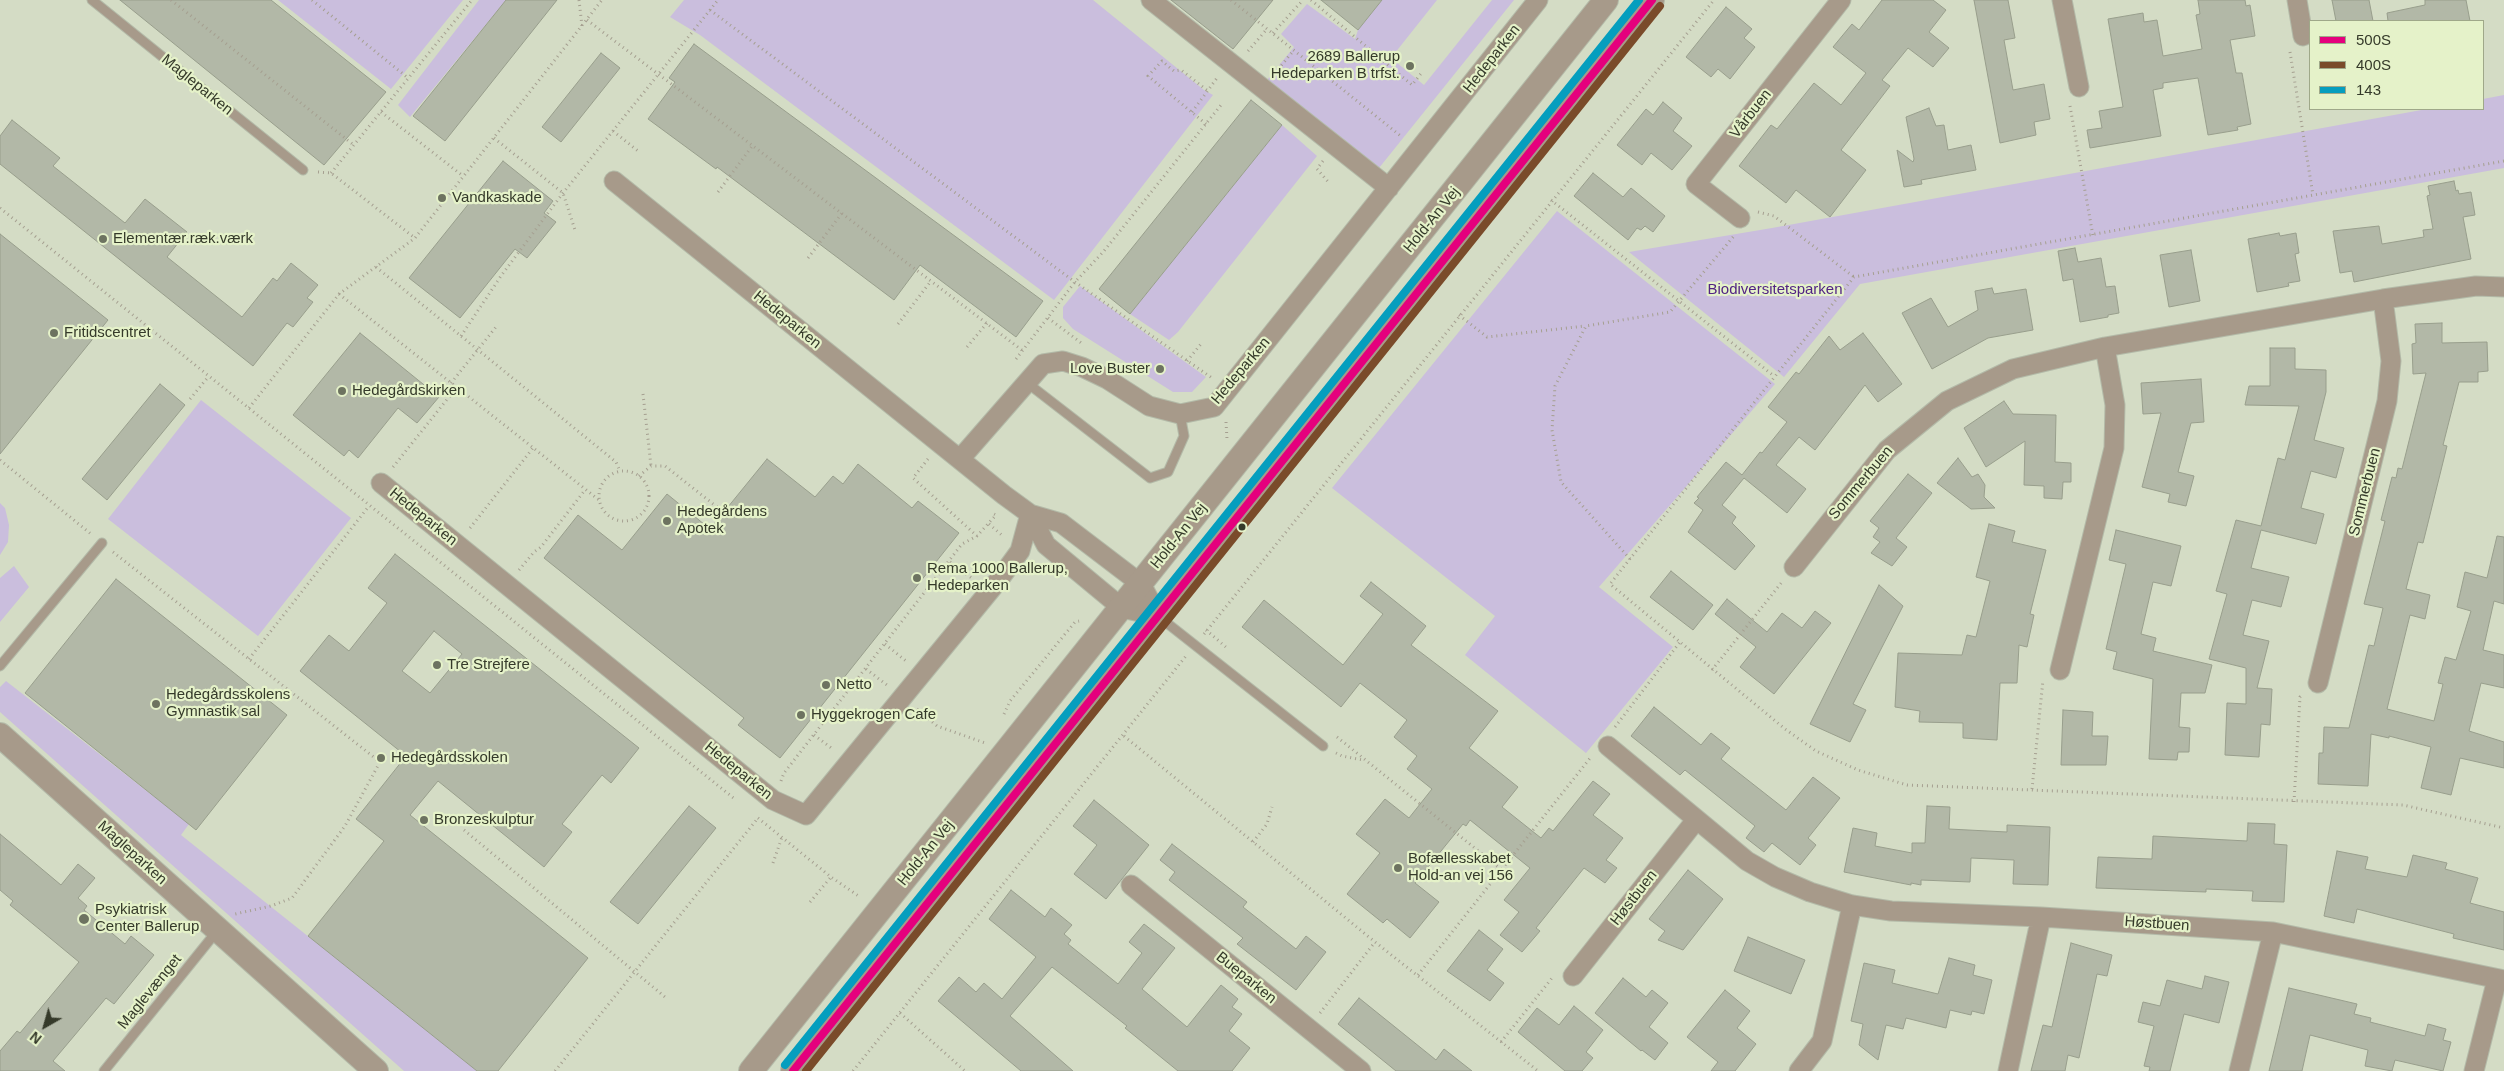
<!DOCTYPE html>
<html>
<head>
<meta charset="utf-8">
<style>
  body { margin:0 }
  #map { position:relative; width:2504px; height:1071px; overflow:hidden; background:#d4dcc5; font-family:Helvetica,sans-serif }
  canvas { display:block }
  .legend { position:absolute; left:2309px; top:20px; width:175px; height:90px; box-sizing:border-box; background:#e5f2c9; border:1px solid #9fa889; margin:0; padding:6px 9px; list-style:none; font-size:15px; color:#353a2a }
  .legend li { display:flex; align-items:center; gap:10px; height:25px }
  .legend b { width:25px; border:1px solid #9fa889 }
  .north { position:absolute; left:20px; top:1001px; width:50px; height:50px; -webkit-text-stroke:4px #e5f2c9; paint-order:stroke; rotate:218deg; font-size:14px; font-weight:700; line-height:20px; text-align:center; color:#353a2a }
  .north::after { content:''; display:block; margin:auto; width:18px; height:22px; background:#353a2a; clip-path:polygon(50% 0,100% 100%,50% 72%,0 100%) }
</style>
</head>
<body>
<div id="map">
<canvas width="2504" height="1071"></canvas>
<ul class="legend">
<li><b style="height:6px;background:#e5007d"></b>500S</li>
<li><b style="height:6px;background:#7a4b2a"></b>400S</li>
<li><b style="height:6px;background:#059ebe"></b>143</li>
</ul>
<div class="north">N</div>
</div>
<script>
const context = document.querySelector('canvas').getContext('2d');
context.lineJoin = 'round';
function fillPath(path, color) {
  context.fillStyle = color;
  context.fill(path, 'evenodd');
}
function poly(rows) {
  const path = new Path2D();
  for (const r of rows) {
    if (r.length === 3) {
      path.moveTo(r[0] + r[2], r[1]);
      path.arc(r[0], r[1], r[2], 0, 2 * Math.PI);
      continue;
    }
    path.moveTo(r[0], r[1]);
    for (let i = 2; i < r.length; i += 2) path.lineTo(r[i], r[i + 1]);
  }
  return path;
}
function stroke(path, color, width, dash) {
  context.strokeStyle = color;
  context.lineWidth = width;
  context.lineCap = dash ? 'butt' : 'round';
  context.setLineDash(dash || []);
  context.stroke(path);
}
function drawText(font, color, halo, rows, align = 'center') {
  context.font = font + ' Helvetica,sans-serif';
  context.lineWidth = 4.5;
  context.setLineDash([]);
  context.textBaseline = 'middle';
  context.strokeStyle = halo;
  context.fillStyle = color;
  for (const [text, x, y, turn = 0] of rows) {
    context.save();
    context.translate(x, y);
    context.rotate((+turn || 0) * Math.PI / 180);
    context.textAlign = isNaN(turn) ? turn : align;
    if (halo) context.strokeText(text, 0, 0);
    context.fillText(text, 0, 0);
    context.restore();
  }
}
const green = poly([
  [278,0,463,0,391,89],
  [479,0,506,0,410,117,398,105],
  [684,0,1093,0,1204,90,1213,95,1054,300,700,35,670,17],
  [1382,0,1437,0,1391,58,1424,85,1492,0,1514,0,1379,168,1267,80,1294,47,1281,34,1307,4,1355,39,1358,30],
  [2504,95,2504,168,1860,284,1784,377,1629,252,1772,228,2427,109,2483,109,2483,99],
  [1282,125,1317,156,1178,332,1169,340,1130,314],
  [1557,211,1775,384,1599,587,1673,647,1586,753,1465,655,1495,616,1332,488],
  [1080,286,1206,377,1192,392,1173,392,1073,329,1063,318,1063,307],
  [201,400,351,518,258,636,108,519],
  [0,503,5,508,9,525,8,542,0,555],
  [14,566,29,587,0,622,0,578],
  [6,681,189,824,181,835,477,1071,404,1071,0,712,0,687]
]);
const building = poly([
  [120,0,271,0,386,92,324,165,120,0],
  [506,0,557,0,445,141,413,116,506,0],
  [1171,0,1273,0,1233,49,1171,0],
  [1321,0,1382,0,1358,30,1321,0],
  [1882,0,1933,0,1946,10,1929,32,1949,48,1933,67,1908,48,1882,80,1890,86,1841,150,1866,170,1830,217,1796,190,1786,203,1739,166,1771,125,1777,129,1814,83,1841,105,1866,73,1833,47,1852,24,1859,30,1882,0],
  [1974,0,2008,0,2015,38,2004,40,2013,90,2044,84,2050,119,2034,122,2036,135,2000,143,1974,0],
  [2198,0,2245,0,2246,6,2250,5,2255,36,2230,40,2236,73,2242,73,2251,124,2237,127,2238,130,2208,135,2198,78,2163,83,2163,88,2153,90,2161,136,2090,148,2087,130,2102,128,2099,111,2123,107,2108,19,2143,13,2144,22,2157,20,2163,56,2202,49,2196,15,2200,14,2198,0],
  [2332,0,2369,0,2373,21,2336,21,2332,0],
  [2425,0,2466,0,2470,21,2388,21,2387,13,2425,5,2425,0],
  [1726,7,1752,29,1744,38,1755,47,1730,79,1718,69,1711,77,1686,57,1726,7],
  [694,44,1043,301,1016,337,920,265,894,300,717,167,716,169,648,119,675,82,669,78,694,44],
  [601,53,620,68,561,142,542,127,601,53],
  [1251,100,1282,125,1130,314,1099,289,1251,100],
  [1663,102,1682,118,1673,131,1692,146,1672,170,1651,153,1642,165,1617,145,1646,109,1653,115,1663,102],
  [1929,108,1936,126,1944,125,1948,150,1971,145,1976,170,1921,180,1922,184,1904,187,1897,150,1913,162,1914,159,1906,117,1929,108],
  [12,120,60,158,53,166,125,223,145,199,187,232,167,257,242,317,273,278,277,281,291,263,318,285,307,298,313,302,293,327,287,323,253,366,0,164,0,136,12,120],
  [503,161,553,201,544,213,556,222,527,258,515,249,460,318,409,278,503,161],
  [1593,173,1623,197,1631,188,1665,216,1653,232,1645,226,1641,230,1637,228,1628,240,1574,196,1593,173],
  [2454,181,2456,191,2458,190,2459,194,2471,192,2475,215,2463,217,2471,259,2354,282,2352,271,2340,273,2333,231,2379,226,2382,244,2424,237,2423,230,2433,229,2427,196,2430,195,2428,186,2454,181],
  [2279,233,2280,236,2296,233,2299,253,2295,254,2300,281,2288,283,2289,286,2257,292,2248,239,2279,233],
  [0,234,108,320,0,454,0,234],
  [2075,248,2078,262,2101,258,2106,287,2115,286,2119,313,2108,315,2108,317,2080,322,2073,279,2063,281,2058,251,2075,248],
  [2191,250,2200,301,2169,307,2160,255,2191,250],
  [1992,288,1994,294,2026,289,2033,330,1988,338,1932,369,1902,313,1931,298,1948,327,1978,310,1975,291,1992,288],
  [2442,323,2442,343,2487,342,2488,371,2478,372,2478,382,2459,382,2443,445,2447,446,2423,543,2418,542,2406,589,2430,595,2425,619,2410,615,2387,709,2434,721,2443,684,2438,683,2445,657,2456,660,2471,611,2457,607,2465,572,2487,578,2497,536,2504,537,2504,604,2494,601,2483,650,2504,655,2504,688,2481,683,2469,731,2504,742,2504,768,2460,758,2451,795,2421,788,2431,747,2389,736,2389,738,2371,734,2368,786,2318,784,2319,753,2323,753,2324,727,2349,728,2369,645,2374,646,2383,608,2364,604,2385,521,2381,520,2392,477,2396,478,2398,468,2402,469,2426,373,2413,374,2412,344,2416,343,2415,324,2442,323],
  [360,333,439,397,417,423,398,408,358,458,349,450,344,456,293,415,360,333],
  [1863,333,1902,384,1878,402,1865,385,1815,450,1799,437,1776,465,1806,489,1787,513,1744,478,1722,505,1736,517,1732,523,1755,546,1735,570,1688,532,1703,510,1694,503,1699,498,1697,497,1726,462,1742,475,1760,452,1762,453,1787,422,1768,407,1796,372,1799,374,1829,336,1840,350,1863,333],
  [2270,348,2295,348,2295,369,2326,370,2326,392,2314,440,2344,448,2336,478,2311,471,2301,508,2324,514,2316,544,2261,530,2251,568,2289,577,2281,607,2252,600,2243,635,2269,641,2257,688,2272,689,2270,725,2261,724,2259,757,2225,755,2227,703,2246,704,2246,668,2209,659,2227,594,2216,591,2236,520,2261,526,2278,458,2285,460,2299,406,2245,405,2249,386,2270,386,2270,348],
  [2201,379,2204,422,2191,423,2178,472,2194,476,2186,506,2168,502,2170,494,2142,487,2161,413,2143,414,2141,383,2201,379],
  [160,384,185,405,107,500,82,479,160,384],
  [2004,401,2013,414,2056,415,2055,462,2071,463,2071,482,2063,482,2062,499,2044,498,2044,486,2024,485,2025,441,1986,467,1964,428,2004,401],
  [1958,458,1972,477,1978,474,1985,485,1984,497,1995,508,1971,509,1937,483,1958,458],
  [767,459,815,497,833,476,843,484,858,464,912,508,918,501,959,533,780,758,738,725,744,718,544,558,578,515,622,550,667,494,710,529,767,459],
  [1908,474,1932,493,1896,538,1907,547,1892,566,1871,553,1880,542,1873,537,1879,528,1870,521,1908,474],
  [1989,524,2015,531,2012,542,2046,550,2030,614,2034,615,2027,647,2019,645,2017,683,2000,683,1997,740,1963,738,1963,723,1919,722,1920,711,1895,707,1898,653,1962,655,1967,635,1976,637,1990,581,1976,577,1989,524],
  [2116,530,2181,546,2171,586,2153,582,2141,634,2156,638,2153,651,2212,665,2205,693,2181,693,2179,727,2190,728,2189,752,2178,752,2177,760,2149,759,2153,679,2113,669,2117,652,2106,649,2126,564,2109,560,2116,530],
  [395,554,639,748,611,783,602,775,562,824,572,832,544,867,438,781,410,815,588,958,498,1071,477,1071,308,936,384,841,356,819,406,756,300,671,329,635,349,651,387,603,368,588,395,554],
  [434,631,462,654,430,693,402,671,434,631],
  [1671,571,1713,605,1693,630,1650,597,1671,571],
  [116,579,287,715,196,830,25,693,116,579],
  [1371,582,1426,626,1411,645,1498,711,1469,748,1518,787,1502,807,1541,838,1549,828,1553,831,1593,781,1610,794,1593,815,1623,838,1606,860,1617,868,1605,883,1584,868,1536,928,1540,931,1522,952,1500,935,1519,912,1504,900,1530,868,1470,820,1466,826,1463,824,1415,883,1439,902,1410,938,1387,919,1383,923,1347,894,1380,853,1356,834,1385,799,1409,818,1432,789,1407,769,1417,756,1394,737,1407,720,1360,683,1341,707,1242,627,1264,600,1343,665,1383,614,1360,596,1371,582],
  [1879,585,1903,606,1853,704,1866,710,1850,742,1810,724,1879,585],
  [1727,599,1767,632,1782,613,1802,628,1815,611,1831,623,1774,694,1740,667,1756,647,1715,614,1727,599],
  [1654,707,1701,745,1711,733,1730,748,1721,759,1786,810,1813,777,1840,798,1808,838,1816,845,1800,865,1772,843,1764,852,1746,838,1755,826,1685,770,1680,775,1631,736,1654,707],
  [2063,710,2093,712,2092,736,2108,736,2106,765,2061,765,2063,710],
  [1094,800,1149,845,1106,899,1074,874,1097,845,1073,826,1094,800],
  [689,806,716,828,638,924,610,902,689,806],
  [1927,806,1950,807,1949,829,2007,832,2007,825,2050,827,2048,885,2013,884,2014,860,1971,858,1970,882,1921,880,1921,885,1911,883,1911,885,1844,872,1853,828,1877,833,1875,846,1912,853,1912,843,1925,843,1927,806],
  [2248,823,2275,824,2274,844,2287,845,2284,902,2252,901,2253,891,2206,889,2206,892,2096,888,2098,857,2152,859,2153,836,2247,841,2248,823],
  [0,834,61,885,78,864,95,878,78,898,87,906,84,910,125,944,131,936,154,955,114,1004,106,998,53,1061,65,1071,0,1071,0,1051,17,1031,20,1033,79,962,10,905,13,901,0,890,0,834],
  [1172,844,1247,902,1243,907,1296,949,1306,936,1326,952,1296,990,1237,944,1243,938,1169,880,1175,872,1160,860,1172,844],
  [2337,851,2368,857,2365,869,2407,877,2413,855,2447,863,2445,869,2478,878,2470,903,2504,912,2504,950,2453,938,2454,934,2357,909,2354,923,2324,916,2337,851],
  [1688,870,1723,899,1683,950,1658,940,1665,931,1649,919,1688,870],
  [1011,890,1045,917,1051,908,1072,925,1064,934,1071,940,1068,944,1118,984,1142,953,1129,942,1144,924,1175,948,1142,989,1187,1027,1221,985,1238,999,1232,1007,1242,1014,1229,1031,1250,1048,1232,1071,1178,1071,1125,1028,1127,1026,1052,967,1010,1016,1073,1071,1021,1071,938,1001,959,977,976,992,984,983,1002,999,1036,957,989,919,1011,890],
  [1479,930,1503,949,1487,970,1504,983,1490,1001,1447,971,1479,930],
  [1748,937,1805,960,1791,994,1734,971,1748,937],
  [2071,943,2112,955,2107,976,2097,974,2079,1058,2068,1055,2065,1071,2031,1071,2043,1025,2052,1027,2071,943],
  [1949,958,1975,965,1973,975,1992,980,1984,1014,1972,1011,1971,1015,1950,1010,1946,1028,1906,1018,1903,1029,1886,1025,1878,1060,1859,1045,1863,1024,1851,1021,1864,963,1895,970,1892,983,1938,994,1949,958],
  [2205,976,2229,982,2219,1023,2184,1014,2170,1071,2149,1071,2150,1067,2144,1066,2154,1026,2138,1022,2143,1002,2160,1006,2167,980,2202,989,2205,976],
  [1623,978,1646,997,1652,990,1668,1003,1649,1027,1668,1043,1655,1060,1642,1050,1641,1051,1595,1013,1623,978],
  [2289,988,2357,1004,2354,1014,2371,1018,2370,1022,2425,1036,2428,1024,2446,1029,2443,1040,2451,1042,2443,1071,2395,1060,2392,1071,2365,1066,2368,1050,2310,1035,2302,1071,2269,1071,2289,988],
  [1725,990,1750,1011,1737,1028,1756,1044,1735,1071,1711,1071,1718,1062,1687,1037,1725,990],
  [1359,998,1436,1060,1444,1049,1472,1071,1396,1071,1338,1024,1359,998],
  [1574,1006,1603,1030,1586,1052,1593,1058,1582,1071,1565,1071,1518,1032,1537,1008,1559,1025,1574,1006]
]);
const path = poly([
  [171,0,355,146],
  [312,0,408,78],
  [579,0,582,26],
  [1231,0,1402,137],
  [1311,0,1412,85,1423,71],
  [710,10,1075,282,1212,378],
  [587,20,1023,351],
  [1273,33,1303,0],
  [1248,51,1267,29],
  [2290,52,2313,195],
  [1275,73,1294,50],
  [2070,106,2093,236],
  [381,112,463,176],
  [1192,112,1217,78],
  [1206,124,1148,76,1162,61,1174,71,1181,70,1208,91],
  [613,131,638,151],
  [494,138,563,193,575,230],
  [1323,161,1317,169,1330,184],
  [2504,161,1854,277,1610,584,1785,729,1816,751,1858,770,1907,785,2403,805,2504,828],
  [318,172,331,173,415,238],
  [331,173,472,0],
  [718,192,753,145],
  [1551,200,1774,376],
  [0,208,736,800],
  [1758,212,1774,216,1854,277],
  [808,258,842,213],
  [376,267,616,462,620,471],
  [339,294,599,500],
  [1459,315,1487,337,1585,326],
  [1048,318,1084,345],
  [898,324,931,281],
  [461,336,501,276,563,193,718,0],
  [967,347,987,323],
  [1016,359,1075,282,1104,251,1221,105],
  [1187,361,1201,344],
  [451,383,496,327],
  [643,394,651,466],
  [190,399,209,376],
  [249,408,339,294,415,238,602,0],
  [1226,422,1227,439],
  [928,459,913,478,977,536],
  [0,460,91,534],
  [393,467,457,387],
  [624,496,25],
  [639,476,651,466,665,466,717,507],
  [989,524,1004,537],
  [470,528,533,448],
  [113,552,380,762,345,826,292,898,271,906,235,914],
  [1630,559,1561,482,1552,430,1555,386,1586,326,1670,312,1734,236],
  [950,562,973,579],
  [519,570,534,552,541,547,585,490],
  [1206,630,1227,648],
  [1204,634,1714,0],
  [885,644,906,661],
  [249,659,369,506],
  [866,669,887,685],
  [1712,670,1782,582],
  [917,709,937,726,985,743],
  [1004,714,1010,701,1075,622,1079,621],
  [1615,727,1680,642],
  [814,735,834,750],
  [1124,736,1375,942,1538,1071],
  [1337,737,1502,870],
  [1336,753,1342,756,1363,760],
  [781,781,784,773,962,544,977,536,996,515,994,514],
  [2032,789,2043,680],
  [2294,802,2300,697,2303,695],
  [758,818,831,877,860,897],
  [464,830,665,997],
  [1253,842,1267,824,1272,807],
  [773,863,782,837],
  [810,902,831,877],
  [1418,975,1591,757],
  [900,1013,965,1071],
  [1320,1013,1375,942],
  [1501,1042,1552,978],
  [555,1071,758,818],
  [853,1071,1186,656]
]);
const service = poly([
  [92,0,303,170],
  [1026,382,1150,478,1168,472,1184,436,1180,414],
  [1158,616,1323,746],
  [0,666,102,543],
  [104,1071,217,931]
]);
const minor = poly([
  [1151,0,1389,188],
  [2062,0,2079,87],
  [2297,0,2303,36],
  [614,181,1004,495,1030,514,1061,523,1141,584,1158,616],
  [1740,218,1696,184,1841,0],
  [960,459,1043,364,1063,361,1082,367,1107,379,1149,406,1180,414,1214,407,1538,0],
  [381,483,773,800,806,815,1001,577,1020,551,1030,514],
  [1030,514,1046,545,1122,608,1158,616],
  [1794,567,1887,450,1947,401,2013,369,2105,347,2383,299,2476,286,2504,287],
  [2060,670,2114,448,2115,405,2105,347],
  [2318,683,2387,401,2391,361,2383,299],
  [1608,746,1747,861,1775,877,1810,892,1852,905,1891,911,2041,917,2273,932,2504,980],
  [1131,885,1361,1071],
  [1573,976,1696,820],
  [1799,1071,1822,1041,1852,905],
  [2008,1071,2041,917],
  [2239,1071,2273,932],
  [2474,1071,2497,979]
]);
const tertiary = poly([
  [0,735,376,1071],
  [751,1071,1606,0],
  [793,1071,1652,0]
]);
const bus1 = poly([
  [793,1071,1652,0]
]);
const bus2 = poly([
  [806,1071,1660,6]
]);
const bus3 = poly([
  [785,1065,1639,0]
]);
const markers = [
  [1410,66,5,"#6d7360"],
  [442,198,5,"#6d7360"],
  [103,239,5,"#6d7360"],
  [54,333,5,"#6d7360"],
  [1160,369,5,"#6d7360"],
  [342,391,5,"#6d7360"],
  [667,521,5,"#6d7360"],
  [1242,527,4.5,"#353a2a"],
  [917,578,5,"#6d7360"],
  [437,665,5,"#6d7360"],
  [826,685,5,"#6d7360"],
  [156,704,5,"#6d7360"],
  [801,715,5,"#6d7360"],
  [381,758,5,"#6d7360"],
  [424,820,5,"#6d7360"],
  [1398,868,5,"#6d7360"],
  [84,919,6,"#6d7360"]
];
const poiNames = [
  ["2689 Ballerup",1400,57,"right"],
  ["Hedeparken B trfst.",1400,74,"right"],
  ["Vandkaskade",452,198],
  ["Elementær.ræk.værk",113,239],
  ["Fritidscentret",64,333],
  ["Love Buster",1150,369,"right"],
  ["Hedegårdskirken",352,391],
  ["Hedegårdens",677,512],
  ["Apotek",677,529],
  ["Rema 1000 Ballerup,",927,569],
  ["Hedeparken",927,586],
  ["Tre Strejfere",447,665],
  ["Netto",836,685],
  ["Hedegårdsskolens",166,695],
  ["Gymnastik sal",166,712],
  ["Hyggekrogen Cafe",811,715],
  ["Hedegårdsskolen",391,758],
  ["Bronzeskulptur",434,820],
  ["Bofællesskabet",1408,859],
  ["Hold-an vej 156",1408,876],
  ["Psykiatrisk",95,910],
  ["Center Ballerup",95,927]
];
const streetNames = [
  ["Hedeparken",1492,59,-52],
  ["Magleparken",197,85,39],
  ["Vårbuen",1751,114,-52],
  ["Hold-An Vej",1432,220,-51],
  ["Hedeparken",787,320,39],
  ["Hedeparken",1241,371,-50],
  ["Sommerbuen",1861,483,-50],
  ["Sommerbuen",2365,492,-76],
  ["Hedeparken",423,517,39],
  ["Hold-An Vej",1179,536,-51],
  ["Hedeparken",738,771,39],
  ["Magleparken",132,853,42],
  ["Hold-An Vej",926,853,-51],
  ["Høstbuen",1634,898,-52],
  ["Høstbuen",2157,924,4],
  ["Bueparken",1246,978,39],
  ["Maglevænget",150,992,-51]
];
const parkNames = [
  ["Biodiversitetsparken",1775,290]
];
fillPath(green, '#cabedd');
fillPath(building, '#b2b8a7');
stroke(building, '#989e8c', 1);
stroke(service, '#b3baa8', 11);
stroke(minor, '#b3baa8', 21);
stroke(tertiary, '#b3baa8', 26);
stroke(path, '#a59f90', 3, [1, 4]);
stroke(service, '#a79a8a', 9);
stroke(minor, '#a79a8a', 19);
stroke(tertiary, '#a79a8a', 24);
stroke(bus1, '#e5007d', 8);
stroke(bus2, '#7a4b2a', 8);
stroke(bus3, '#059ebe', 8);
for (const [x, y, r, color] of markers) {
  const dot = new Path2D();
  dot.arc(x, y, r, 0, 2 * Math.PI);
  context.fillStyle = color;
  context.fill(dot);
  stroke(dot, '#e5f2c9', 2);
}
drawText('15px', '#353a2a', '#e5f2c9', poiNames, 'left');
drawText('15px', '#353a2a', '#e5f2c9', streetNames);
drawText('15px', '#512383', '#e5f2c9', parkNames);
</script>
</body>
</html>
